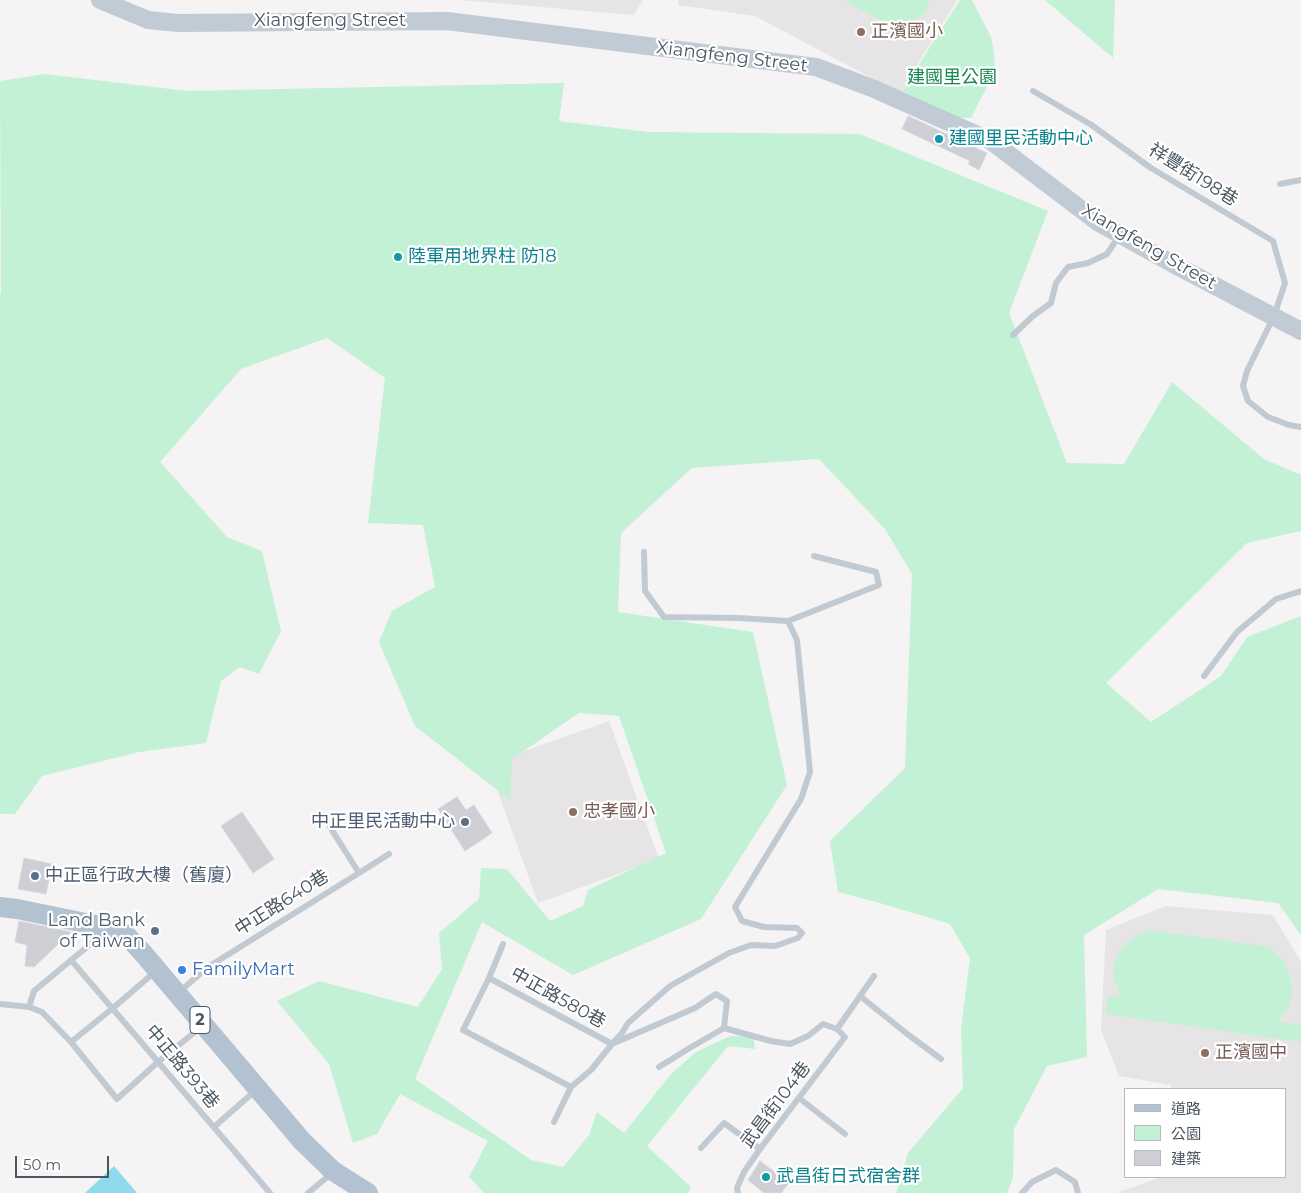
<!DOCTYPE html>
<html>
<head>
<meta charset="utf-8">
<style>
  body { margin:0 }
  #map { position:relative; width:1301px; height:1193px; overflow:hidden; background:#f5f3f3; font-family:Montserrat,"Noto Sans TC",sans-serif }
  canvas { display:block }
  .legend { position:absolute; left:1124px; top:1088px; width:162px; height:90px; box-sizing:border-box; background:#fff; border:1px solid #b7bbc0; margin:0; padding:6px 9px; list-style:none; font-size:15px; color:#4a5661 }
  .legend li { display:flex; align-items:center; gap:10px; height:25px }
  .legend b { width:25px; border:1px solid #b7bbc0 }
  .scale { position:absolute; left:15px; top:1156px; width:94px; height:22px; box-sizing:border-box; border:2px solid #4a5661; border-top:0; padding-left:6px; font-size:15px; line-height:18px; white-space:nowrap; color:#4a5661; -webkit-text-stroke:4px #fff; paint-order:stroke }
</style>
</head>
<body>
<div id="map">
<canvas width="1301" height="1193"></canvas>
<ul class="legend">
<li><b style="height:6px;background:#b3c2d1"></b>道路</li>
<li><b style="height:14px;background:#c3f1d5"></b>公園</li>
<li><b style="height:14px;background:#cdcfd5"></b>建築</li>
</ul>
<div class="scale">50 m</div>
</div>
<script>
const context = document.querySelector('canvas').getContext('2d');
context.lineJoin = 'round';
function fillPath(path, color) {
  context.fillStyle = color;
  context.fill(path, 'evenodd');
}
function poly(rows) {
  const path = new Path2D();
  for (const r of rows) {
    path.moveTo(r[0], r[1]);
    for (let i = 2; i < r.length; i += 2) path.lineTo(r[i], r[i + 1]);
  }
  return path;
}
function stroke(path, color, width, dash) {
  context.strokeStyle = color;
  context.lineWidth = width;
  context.lineCap = dash ? 'butt' : 'round';
  context.setLineDash(dash || []);
  context.stroke(path);
}
function drawText(font, color, halo, rows, align = 'center') {
  context.font = font + ' Montserrat,"Noto Sans TC",sans-serif';
  context.lineWidth = 4.5;
  context.setLineDash([]);
  context.textBaseline = 'middle';
  context.strokeStyle = halo;
  context.fillStyle = color;
  for (const [text, x, y, turn = 0] of rows) {
    context.save();
    context.translate(x, y);
    context.rotate((+turn || 0) * Math.PI / 180);
    context.textAlign = isNaN(turn) ? turn : align;
    if (halo) context.strokeText(text, 0, 0);
    context.fillText(text, 0, 0);
    context.restore();
  }
}
const education = poly([
  [460,0,643,0,634,15],
  [679,0,957,0,900,93,755,16,678,5],
  [609,721,659,859,538,903,488,764],
  [1166,906,1273,915,1301,962,1301,1193,1117,1193,1160,1177,1285,1177,1285,1089,1171,1089,1171,1085,1119,1076,1101,1030,1106,930]
]);
const green = poly([
  [844,0,930,0,926,11,923,15,913,20,919,24,911,37],
  [960,0,972,0,991,37,994,52,995,71,971,118,954,118,902,91],
  [1045,0,1115,0,1113,58],
  [45,74,187,91,564,83,559,121,648,132,860,134,1048,211,1009,313,1067,463,1124,464,1172,382,1264,459,1301,475,1301,531,1247,543,1106,683,1151,722,1221,676,1247,637,1301,616,1301,935,1278,903,1158,889,1084,935,1087,1057,1047,1066,1014,1129,1013,1178,1007,1193,896,1193,908,1153,963,1088,961,1029,970,958,950,924,880,903,838,892,830,841,905,768,912,574,885,529,819,459,692,468,621,533,618,612,753,632,787,785,701,919,573,975,482,922,415,1079,531,1160,563,1167,589,1135,597,1112,624,1133,671,1074,696,1052,730,1036,753,1036,755,1049,728,1046,647,1146,691,1187,688,1193,484,1193,469,1177,488,1141,400,1094,377,1134,353,1143,329,1064,277,1001,319,981,418,1007,442,969,439,933,479,899,481,868,507,869,550,921,583,906,588,890,666,853,619,716,579,713,512,759,510,800,415,726,379,642,392,611,435,587,423,525,368,523,385,378,327,338,241,369,160,462,227,537,262,551,281,631,259,674,240,667,221,681,206,743,139,752,42,776,15,814,0,814,0,294,1,293,0,81],
  [1147,931,1156,931,1264,946,1271,949,1283,960,1291,980,1292,988,1292,996,1288,1008,1277,1022,1301,1024,1301,1042,1106,1014,1108,996,1120,997,1113,974,1116,958,1119,952,1132,939,1138,934]
]);
const water = poly([
  [114,1166,137,1193,85,1193]
]);
const building = poly([
  [908,116,987,153,979,170,968,164,970,161,902,129,908,116],
  [457,797,466,810,474,805,492,833,465,851,438,809,457,797],
  [242,812,274,859,253,873,221,826,242,812],
  [24,858,52,864,46,894,18,889,24,858],
  [19,921,71,932,34,967,25,966,27,945,15,942,19,921],
  [760,1161,789,1183,781,1193,764,1193,748,1180,760,1161]
]);
const lane = poly([
  [1033,91,1090,124,1151,168,1273,241,1285,283,1274,316,1247,371,1243,386,1248,401,1268,417,1289,425,1301,427],
  [1280,184,1301,180],
  [1013,335,1033,316,1051,303,1056,283,1068,267,1088,263,1107,254,1119,236],
  [644,552,645,591,664,617,738,618,788,621],
  [1204,676,1237,632,1276,599,1301,591],
  [359,873,389,854],
  [503,944,489,978,463,1030,571,1087],
  [71,960,270,1193],
  [489,978,612,1044,622,1033,628,1023,670,986,702,968,729,953,751,945,775,946,798,938,802,933,797,928,764,927,742,921,735,907,801,799,810,772,797,640,788,621,879,585,876,572,814,556],
  [178,993,208,967,359,873,330,827],
  [860,996,906,1033,941,1059],
  [0,1004,29,1007,34,991,105,932],
  [29,1007,42,1012,71,1042,117,1099,158,1062,201,1027],
  [837,1029,874,976],
  [71,1042,113,1008,156,971],
  [659,1067,688,1049,724,1028],
  [799,1098,845,1134],
  [554,1122,571,1087,591,1070,612,1044,695,1008,716,994,727,1001,724,1028,771,1041,790,1044,808,1036,823,1024,837,1029,845,1037,760,1149,744,1172,737,1188,738,1193],
  [214,1127,256,1090],
  [701,1148,724,1123,760,1149],
  [308,1193,332,1173],
  [1022,1193,1032,1182,1056,1170,1075,1182,1078,1193]
]);
const secondary = poly([
  [100,0,148,20,178,23,447,21,816,67,872,88,991,141,1099,223,1173,264,1301,331]
]);
const primary = poly([
  [0,907,17,909,110,928,120,931,128,937,142,952,302,1141,333,1171,368,1193]
]);
const markers = [
  [861,32,5,"#8d6e63"],
  [939,139,5,"#0f9aa8"],
  [398,257,5,"#0f9aa8"],
  [573,812,5,"#8d6e63"],
  [465,822,5,"#5c6f8a"],
  [35,876,5,"#5c6f8a"],
  [155,931,5,"#5c6f8a"],
  [182,970,5,"#3f7fe0"],
  [1205,1053,5,"#8d6e63"],
  [766,1177,5,"#0f9aa8"]
];
const shields = [
  [200,1020,20]
];
const shieldNames = [
  ["2",200,1020]
];
const streetNames = [
  ["Xiangfeng Street",330,21],
  ["Xiangfeng Street",732,57,7],
  ["祥豐街198巷",1193,175,32],
  ["Xiangfeng Street",1149,247,30],
  ["中正路640巷",282,903,-32],
  ["中正路580巷",558,998,29],
  ["中正路393巷",182,1067,50],
  ["武昌街104巷",776,1105,-53]
];
const educationNames = [
  ["正濱國小",871,32],
  ["忠孝國小",583,812],
  ["正濱國中",1215,1053]
];
const parkNames = [
  ["建國里公園",952,78]
];
const cultureNames = [
  ["建國里民活動中心",949,139],
  ["陸軍用地界柱 防18",408,257],
  ["武昌街日式宿舍群",776,1177]
];
const serviceNames = [
  ["中正里民活動中心",455,822],
  ["中正區行政大樓（舊廈）",45,876,"left"],
  ["Land Bank",145,921],
  ["of Taiwan",145,942]
];
const shopNames = [
  ["FamilyMart",192,970]
];
fillPath(education, '#e6e4e5');
fillPath(green, '#c3f1d5');
fillPath(water, '#90daee');
fillPath(building, '#cdcfd5');
stroke(building, '#d7d9de', 1);
stroke(lane, '#c1cad2', 6);
stroke(secondary, '#c1cbd6', 18);
stroke(primary, '#b3c2d1', 20);
for (const [x, y, r, color] of markers) {
  const dot = new Path2D();
  dot.arc(x, y, r, 0, 2 * Math.PI);
  context.fillStyle = color;
  context.fill(dot);
  stroke(dot, '#fff', 2);
}
for (const [x, y, w] of shields) {
  const box = new Path2D();
  box.roundRect(x - w / 2, y - 13.5, w, 27, 4);
  context.fillStyle = '#fff';
  context.fill(box);
  stroke(box, '#4a5661', 1);
}
drawText('bold 16px', '#4a5661', null, shieldNames);
drawText('18px', '#4a5661', '#fff', streetNames);
drawText('18px', '#785e54', '#fff', educationNames, 'left');
drawText('18px', '#17864f', '#fff', parkNames);
drawText('18px', '#0d838f', '#fff', cultureNames, 'left');
drawText('18px', '#4e5e75', '#fff', serviceNames, 'right');
drawText('18px', '#366cbe', '#fff', shopNames, 'left');
</script>
</body>
</html>
